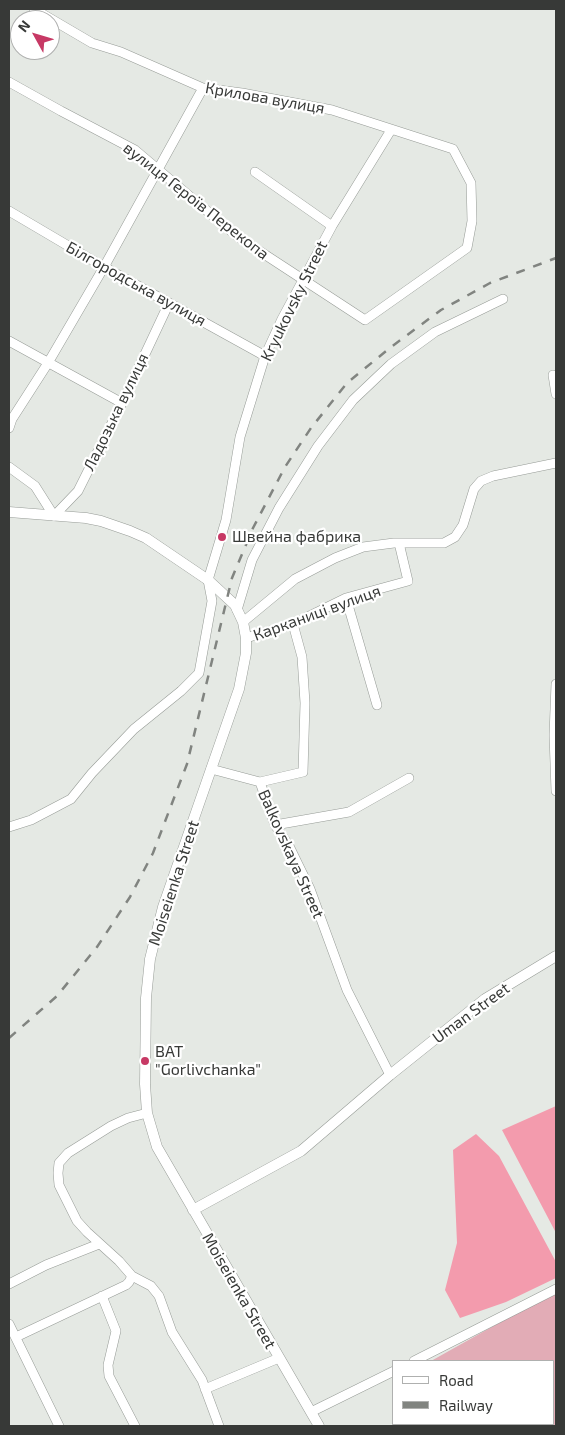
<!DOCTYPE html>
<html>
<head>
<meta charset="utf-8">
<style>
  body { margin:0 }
  #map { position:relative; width:565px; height:1435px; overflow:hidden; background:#e5e9e4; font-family:"Exo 2",sans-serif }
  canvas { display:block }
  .frame { position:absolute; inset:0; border:10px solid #373937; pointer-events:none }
  .legend { position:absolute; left:392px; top:1360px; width:162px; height:65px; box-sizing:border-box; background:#fff; border:1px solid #afb0af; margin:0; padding:6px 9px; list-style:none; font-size:15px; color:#373937 }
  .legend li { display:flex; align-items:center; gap:10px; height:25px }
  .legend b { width:25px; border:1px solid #afb0af }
  .north { position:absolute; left:10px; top:10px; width:50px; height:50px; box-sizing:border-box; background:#fff; border:1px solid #afb0af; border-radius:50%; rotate:309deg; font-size:14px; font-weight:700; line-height:20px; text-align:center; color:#373937 }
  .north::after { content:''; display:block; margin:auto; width:18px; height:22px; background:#c73965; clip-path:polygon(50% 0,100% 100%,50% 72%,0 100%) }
</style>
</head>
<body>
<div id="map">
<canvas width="565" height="1435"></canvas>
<div class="frame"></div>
<ul class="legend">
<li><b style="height:6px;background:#fff"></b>Road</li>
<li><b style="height:6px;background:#818480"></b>Railway</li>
</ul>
<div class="north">N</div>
</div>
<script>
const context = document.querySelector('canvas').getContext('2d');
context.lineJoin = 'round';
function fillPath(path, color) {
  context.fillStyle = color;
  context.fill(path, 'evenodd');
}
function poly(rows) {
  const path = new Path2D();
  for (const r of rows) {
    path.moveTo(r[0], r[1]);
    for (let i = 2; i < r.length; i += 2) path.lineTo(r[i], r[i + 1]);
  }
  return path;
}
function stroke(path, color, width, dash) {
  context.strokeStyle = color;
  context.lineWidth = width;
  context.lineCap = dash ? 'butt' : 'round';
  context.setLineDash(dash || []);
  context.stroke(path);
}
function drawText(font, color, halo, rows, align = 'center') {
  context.font = font + ' "Exo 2",sans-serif';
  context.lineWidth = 4.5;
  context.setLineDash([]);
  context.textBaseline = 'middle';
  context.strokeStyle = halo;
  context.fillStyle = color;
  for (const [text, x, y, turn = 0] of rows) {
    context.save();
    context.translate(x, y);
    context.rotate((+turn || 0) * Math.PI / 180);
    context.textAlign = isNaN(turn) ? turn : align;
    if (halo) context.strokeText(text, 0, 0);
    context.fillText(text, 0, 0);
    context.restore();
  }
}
const green = poly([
  [556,1291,556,1426,417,1426,416,1424,554,1424,554,1361,431,1361]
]);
const forest = poly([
  [556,1106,556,1233,502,1130],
  [476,1134,499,1156,556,1262,556,1278,506,1302,460,1318,445,1290,457,1243,453,1150]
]);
const minor = poly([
  [9,82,61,111,135,150,238,237,365,320,467,248,472,221,471,183,453,149,332,110,242,93,203,88,121,52,92,43,34,9],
  [255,172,332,226],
  [9,211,104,267,265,356],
  [9,341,122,403],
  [553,375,556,394],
  [9,428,12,419,48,363,104,267,203,88],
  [9,467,35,486,54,516,78,491,122,403,169,303],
  [346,598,377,705],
  [237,610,252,560,279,508,318,446,353,400,391,364,435,332,503,299],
  [243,622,295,579,335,558,363,547,394,543,444,543,455,537,463,525,474,489,481,481,493,476,556,463],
  [293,624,302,657,305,703,303,772,260,782,275,825,289,846,310,889,347,990,390,1075],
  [246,638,293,624,346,598,408,581,399,543],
  [556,684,554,735,556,791],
  [211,769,260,782],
  [275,825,349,812,409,778],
  [9,827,31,820,71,799,92,773,134,729,181,691,199,673,212,601,208,580,226,520,240,437,265,356,282,319,332,226,391,130],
  [147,1113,128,1118,111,1126,68,1153,59,1163,58,1173,59,1185,77,1221,87,1232,119,1261,132,1276,151,1286,159,1296,172,1332,202,1380,219,1426],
  [9,1284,46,1265,99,1244],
  [102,1296,116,1331,108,1365,109,1376,135,1426],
  [9,1324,59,1426],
  [16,1337,126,1285,129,1282,132,1276],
  [414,1361,556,1289],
  [205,1389,279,1358],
  [311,1412,394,1371]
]);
const tertiary = poly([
  [9,512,86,518,101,521,130,531,146,538,208,580,235,605,243,622,246,638,246,653,239,689,163,907,150,959,146,998,145,1084,147,1113,157,1147,319,1426],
  [193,1210,301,1151,390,1075,485,999,556,956]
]);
const rail = poly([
  [9,1038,57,996,97,947,130,897,153,853,187,764,232,578,253,528,285,467,311,428,347,383,391,347,441,310,490,283,556,258]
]);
const markers = [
  [222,537,5,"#c73965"],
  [145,1061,5,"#c73965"]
];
const streetNames = [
  ["Крилова вулиця",265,98,10],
  ["вулиця Героїв Перекопа",196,201,38],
  ["Білгородська вулиця",136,284,29],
  ["Kryukovsky Street",294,301,-64],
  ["Ладозька вулиця",116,412,-64],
  ["Карканиці вулиця",317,613,-20],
  ["Balkovskaya Street",291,854,66],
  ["Moiseienka Street",174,883,-72],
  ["Uman Street",471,1013,-36],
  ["Moiseienka Street",239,1291,60]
];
const poiNames = [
  ["Швейна фабрика",232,537],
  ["BAT",155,1052],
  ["\"Gorlivchanka\"",155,1070]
];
fillPath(green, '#e2acb6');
fillPath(forest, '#f39bad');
stroke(minor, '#969b96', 10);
stroke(tertiary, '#969b96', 11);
stroke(minor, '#fff', 9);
stroke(tertiary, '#fff', 10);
stroke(rail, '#818480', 2.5, [9, 9]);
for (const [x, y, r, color] of markers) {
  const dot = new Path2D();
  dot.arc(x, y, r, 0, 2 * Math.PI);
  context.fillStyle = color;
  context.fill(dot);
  stroke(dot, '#fff', 2);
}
drawText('16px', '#373937', '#fff', streetNames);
drawText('16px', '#373937', '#fff', poiNames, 'left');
</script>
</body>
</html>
